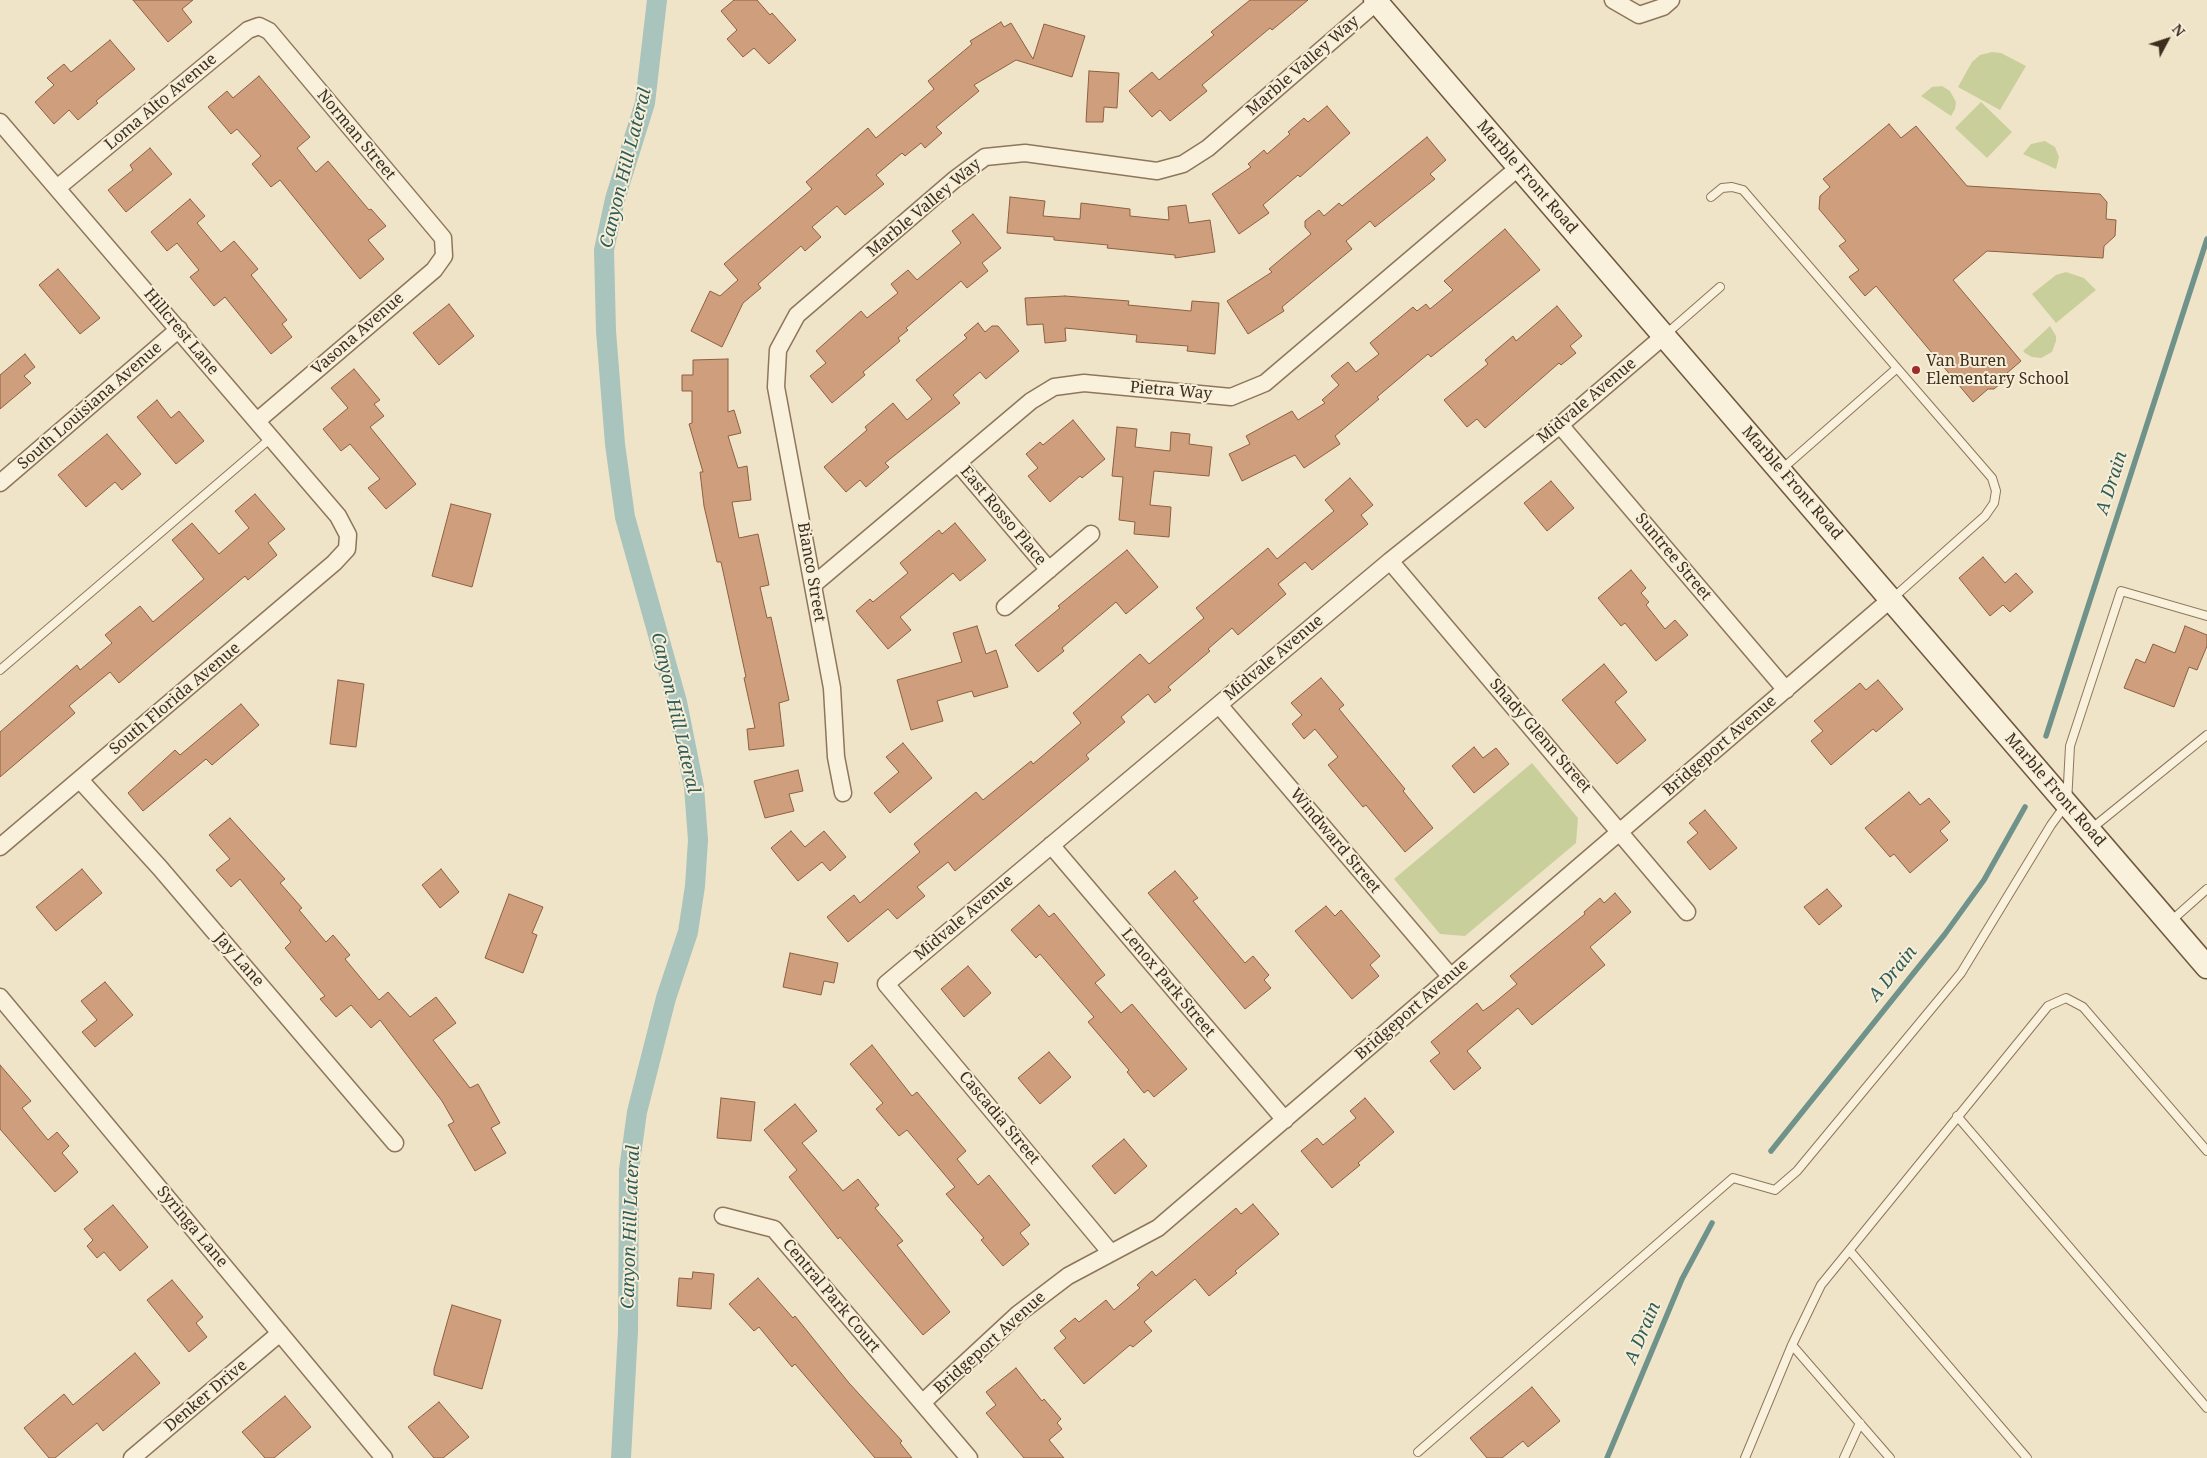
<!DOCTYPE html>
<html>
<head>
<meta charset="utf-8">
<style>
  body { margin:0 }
  #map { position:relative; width:2207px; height:1458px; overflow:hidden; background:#f0e4c8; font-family:"Noto Serif",serif }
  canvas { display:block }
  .north { position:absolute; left:2142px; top:15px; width:50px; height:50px; -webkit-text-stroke:4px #f7eed8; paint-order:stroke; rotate:50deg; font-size:14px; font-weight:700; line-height:20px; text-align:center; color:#3d2e20 }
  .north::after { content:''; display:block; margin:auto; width:18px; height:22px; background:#3d2e20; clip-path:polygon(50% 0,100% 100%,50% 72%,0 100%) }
</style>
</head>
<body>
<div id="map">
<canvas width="2207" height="1458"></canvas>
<div class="north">N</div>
</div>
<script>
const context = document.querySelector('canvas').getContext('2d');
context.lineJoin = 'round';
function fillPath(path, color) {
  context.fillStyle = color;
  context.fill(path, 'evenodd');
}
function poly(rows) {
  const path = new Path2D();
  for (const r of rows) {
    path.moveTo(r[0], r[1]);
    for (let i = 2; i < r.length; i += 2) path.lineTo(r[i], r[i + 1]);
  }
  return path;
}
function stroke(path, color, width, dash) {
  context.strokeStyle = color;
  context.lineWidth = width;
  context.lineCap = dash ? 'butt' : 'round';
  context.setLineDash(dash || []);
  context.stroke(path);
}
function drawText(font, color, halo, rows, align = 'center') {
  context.font = font + ' "Noto Serif",serif';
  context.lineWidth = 4;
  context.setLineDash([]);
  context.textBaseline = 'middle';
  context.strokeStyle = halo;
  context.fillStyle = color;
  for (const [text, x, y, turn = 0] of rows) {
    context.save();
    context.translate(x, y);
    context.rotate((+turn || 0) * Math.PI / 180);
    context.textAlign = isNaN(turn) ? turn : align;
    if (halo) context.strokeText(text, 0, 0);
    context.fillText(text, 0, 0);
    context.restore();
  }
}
const green = poly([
  [1992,52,2001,53,2026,66,2000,110,1958,87,1972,62,1980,55],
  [1942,86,1950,91,1956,102,1955,109,1951,116,1921,96,1932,87],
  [1981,102,2012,132,1987,158,1955,128],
  [2045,141,2055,147,2059,157,2056,169,2023,154,2031,144],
  [2066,272,2084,278,2096,290,2056,323,2032,294,2056,275],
  [2050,326,2056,336,2056,341,2052,352,2041,358,2032,357,2025,353,2023,351],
  [1532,763,1578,818,1576,843,1465,936,1440,934,1394,879]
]);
const stream = poly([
  [2046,736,2207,239],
  [1771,1151,1945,934,1984,880,2025,807],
  [1607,1458,1682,1279,1712,1223]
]);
const canal = poly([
  [621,1458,628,1331,629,1170,637,1112,666,998,688,932,695,886,698,840,694,787,677,702,625,517,615,444,606,331,604,250,615,199,645,103,657,0]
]);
const building = poly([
  [133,0,193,0,182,9,192,22,168,42,133,0],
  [734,0,757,0,770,15,772,13,796,40,769,64,754,48,743,57,727,39,737,30,721,11,734,0],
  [1250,0,1308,0,1272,30,1270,28,1202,85,1207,91,1170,121,1160,110,1152,117,1129,91,1152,72,1159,80,1214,35,1211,32,1250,0],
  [1001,22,1004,27,1011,23,1033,59,1044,24,1085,36,1072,77,1016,60,974,85,979,91,936,127,942,133,925,148,921,143,905,156,902,153,876,175,884,184,845,215,837,206,812,227,821,237,805,251,801,246,758,284,761,288,743,303,722,347,691,331,710,291,720,296,738,280,724,264,812,189,806,182,868,128,876,138,934,89,928,81,972,44,970,41,1001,22],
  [110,40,135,69,96,101,98,103,78,120,69,110,54,124,35,102,54,85,47,78,64,64,71,72,110,40],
  [1089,71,1119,73,1117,108,1104,107,1103,122,1086,122,1089,71],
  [259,76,310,137,297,148,316,172,328,161,369,210,371,209,386,226,368,240,384,259,360,279,280,180,271,187,252,164,261,156,237,129,231,134,208,107,227,91,233,98,259,76],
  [1327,106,1350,133,1300,177,1298,175,1263,205,1269,213,1239,234,1212,194,1251,167,1248,164,1264,150,1267,154,1290,134,1288,132,1304,118,1308,122,1327,106],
  [1889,124,1901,138,1916,126,1967,186,2100,194,2107,202,2106,219,2116,220,2115,236,2104,246,2103,258,1987,251,1953,280,2021,361,2007,373,2007,378,1994,389,1988,389,1973,402,1876,286,1865,296,1849,277,1859,270,1839,246,1846,241,1819,209,1820,196,1830,187,1823,179,1889,124],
  [1427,137,1446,160,1430,174,1435,179,1375,227,1370,221,1346,241,1352,249,1282,307,1284,311,1248,334,1227,301,1272,272,1269,269,1311,234,1305,227,1305,221,1319,210,1324,216,1339,203,1342,206,1427,137],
  [150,148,172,174,126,212,108,190,133,170,130,165,150,148],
  [1010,197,1045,201,1043,216,1080,219,1081,203,1130,209,1130,216,1169,220,1168,207,1186,205,1189,223,1210,220,1215,252,1175,258,1175,255,1107,248,1108,245,1054,240,1054,237,1007,233,1010,197],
  [190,199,205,216,197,223,221,252,234,241,258,269,251,275,287,320,282,324,292,337,271,354,225,297,214,306,190,277,199,270,177,243,167,251,151,232,190,199],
  [973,214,1001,248,982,263,988,271,967,288,961,281,906,328,908,330,898,338,900,341,863,372,865,375,832,403,810,376,826,363,816,351,861,311,867,318,898,293,891,284,908,270,917,280,961,243,952,231,973,214],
  [1505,229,1540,270,1431,357,1428,354,1377,397,1379,399,1335,436,1340,444,1304,468,1295,455,1242,481,1229,454,1250,444,1246,436,1292,411,1298,420,1325,403,1322,400,1339,385,1331,376,1348,362,1356,372,1379,354,1370,343,1413,307,1417,311,1426,304,1430,309,1453,290,1444,281,1505,229],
  [58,269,100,318,80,334,39,285,58,269],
  [1065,296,1129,301,1128,305,1191,311,1192,301,1219,303,1215,354,1187,351,1188,346,1136,342,1137,335,1065,328,1066,341,1045,343,1043,324,1027,325,1025,298,1065,296],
  [449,304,474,336,439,365,413,333,449,304],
  [1557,306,1582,336,1570,346,1576,353,1561,365,1559,363,1485,428,1477,419,1467,427,1444,400,1488,364,1485,360,1513,336,1516,341,1557,306],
  [978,323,985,332,992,326,998,326,1019,351,986,379,980,372,953,395,960,403,885,463,889,467,866,487,860,480,846,492,824,467,867,430,865,427,893,403,907,420,932,399,916,380,967,338,964,335,978,323],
  [25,354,35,367,24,376,31,383,0,409,0,375,25,354],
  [728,359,728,412,734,410,741,433,728,436,738,468,747,466,751,500,732,502,739,538,758,534,769,585,760,587,767,618,771,617,789,700,779,703,784,746,749,750,747,729,755,728,744,678,746,677,721,562,717,562,704,506,700,472,703,472,689,424,692,423,692,391,682,391,682,375,693,375,693,360,728,359],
  [354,369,380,400,374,404,384,416,370,427,416,484,386,509,368,488,380,479,350,444,341,451,323,429,348,408,331,388,354,369],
  [157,400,171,418,179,411,204,441,176,464,137,417,157,400],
  [1073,420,1105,459,1082,478,1080,476,1050,502,1028,476,1038,468,1026,454,1040,442,1043,445,1073,420],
  [1117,427,1137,429,1135,447,1170,451,1171,432,1190,434,1189,444,1212,447,1209,476,1154,471,1150,505,1171,507,1169,537,1134,534,1135,522,1119,520,1123,477,1112,476,1117,427],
  [107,434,141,474,122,490,115,482,86,507,58,475,107,434],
  [1350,478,1373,505,1361,515,1368,524,1312,570,1305,562,1278,584,1286,594,1238,635,1232,628,1208,649,1210,651,1168,687,1171,690,1155,703,1148,694,1121,717,1125,722,1086,755,1089,759,955,871,948,862,917,887,925,896,897,919,888,909,848,942,827,917,854,895,860,903,920,852,914,844,976,792,983,800,1031,761,1033,764,1081,723,1073,713,1140,654,1149,664,1204,618,1196,608,1268,548,1277,559,1334,511,1325,500,1350,478],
  [1551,481,1574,508,1547,531,1524,503,1551,481],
  [255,494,285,529,268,543,277,555,248,580,245,576,119,683,110,672,69,706,75,713,0,777,0,732,77,665,80,670,112,643,105,635,140,606,153,622,204,579,172,540,192,523,219,554,249,528,235,511,255,494],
  [451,504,491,514,472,587,432,576,451,504],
  [955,523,986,560,960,581,953,573,900,617,911,630,888,649,856,611,870,599,873,602,908,573,900,563,939,530,942,534,955,523],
  [1127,550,1158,587,1126,614,1116,602,1062,648,1064,651,1038,672,1015,645,1060,608,1058,606,1127,550],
  [1983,557,2005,583,2016,573,2033,592,2010,612,2003,605,1990,616,1959,578,1983,557],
  [1631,570,1646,588,1641,593,1649,602,1646,605,1665,629,1675,620,1688,635,1656,661,1625,623,1621,626,1598,598,1631,570],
  [977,626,986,654,996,650,1008,687,974,697,972,691,937,701,943,721,911,730,897,680,962,662,953,633,977,626],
  [2185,626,2207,635,2207,646,2197,670,2189,667,2174,707,2124,688,2136,659,2145,663,2153,644,2175,653,2185,626],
  [1604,664,1627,692,1615,702,1646,740,1617,764,1562,700,1604,664],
  [1321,678,1344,705,1339,709,1405,789,1403,791,1433,828,1405,852,1366,805,1363,807,1328,765,1338,757,1315,729,1304,739,1292,724,1302,715,1291,703,1321,678],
  [338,680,364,684,356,747,330,744,338,680],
  [1878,680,1903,709,1876,732,1873,729,1831,765,1811,741,1823,731,1814,721,1860,683,1866,690,1878,680],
  [241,704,259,725,212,765,206,759,143,811,128,793,175,750,180,755,241,704],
  [903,743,932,778,890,813,874,793,899,772,886,757,903,743],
  [1474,747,1483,758,1496,748,1509,764,1474,793,1452,766,1474,747],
  [798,770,803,791,789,794,794,811,765,818,754,781,798,770],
  [1909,792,1920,805,1929,798,1950,822,1940,831,1948,840,1910,873,1894,854,1890,857,1865,828,1909,792],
  [1705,810,1737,848,1710,870,1687,842,1698,833,1689,823,1705,810],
  [230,818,285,879,280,883,302,908,299,910,326,942,333,935,350,955,345,959,379,1000,388,992,410,1017,436,997,456,1023,433,1040,470,1088,478,1084,500,1123,491,1128,506,1153,475,1171,448,1125,454,1122,442,1101,380,1020,371,1028,351,1005,336,1017,320,999,325,996,285,948,291,942,240,879,231,887,216,870,230,859,209,835,230,818],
  [791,831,805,847,824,831,846,857,830,871,822,862,798,881,771,848,791,831],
  [82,869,102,893,56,931,36,907,82,869],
  [441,869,459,892,440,908,422,885,441,869],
  [1175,871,1198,898,1193,901,1245,963,1253,956,1269,975,1264,980,1271,988,1245,1009,1148,893,1175,871],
  [1827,889,1842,906,1819,925,1804,907,1827,889],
  [1615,893,1631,912,1590,947,1605,965,1532,1025,1518,1008,1467,1051,1481,1068,1454,1090,1430,1061,1440,1053,1431,1042,1477,1003,1483,1011,1493,1004,1517,984,1510,976,1585,914,1584,912,1600,898,1604,903,1615,893],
  [509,894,543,907,532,933,537,935,523,973,485,958,509,894],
  [1039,905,1049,917,1054,913,1105,975,1095,983,1121,1013,1132,1004,1187,1069,1154,1097,1148,1090,1144,1093,1127,1072,1129,1070,1088,1022,1094,1017,1040,954,1036,958,1011,930,1039,905],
  [1326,906,1335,916,1341,910,1380,956,1370,965,1379,976,1352,999,1295,931,1326,906],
  [790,953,838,963,834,983,824,981,821,995,783,987,790,953],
  [968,966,991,993,964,1017,941,989,968,966],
  [105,982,133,1015,95,1047,82,1032,97,1020,81,1001,105,982],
  [872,1045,912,1096,917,1092,966,1151,957,1159,978,1185,989,1175,1030,1225,1020,1233,1029,1244,1003,1266,981,1240,984,1238,946,1194,955,1187,907,1130,899,1136,876,1109,883,1103,850,1064,872,1045],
  [1049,1052,1071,1077,1040,1104,1018,1078,1049,1052],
  [0,1065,31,1101,22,1108,48,1140,57,1132,69,1146,62,1153,78,1172,55,1192,0,1129,0,1065],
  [721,1098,755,1102,751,1141,717,1138,721,1098],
  [1365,1098,1394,1132,1358,1163,1360,1165,1332,1188,1301,1151,1317,1138,1323,1145,1356,1118,1350,1111,1365,1098],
  [795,1104,817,1131,802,1143,843,1191,858,1179,879,1205,875,1208,903,1241,897,1245,950,1312,923,1335,840,1237,838,1239,789,1177,797,1170,764,1130,795,1104],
  [1124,1139,1147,1166,1115,1194,1092,1166,1124,1139],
  [1253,1204,1279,1234,1235,1271,1237,1273,1209,1296,1195,1279,1144,1322,1152,1331,1133,1347,1130,1345,1084,1384,1054,1348,1066,1338,1060,1331,1075,1318,1079,1322,1106,1300,1114,1310,1140,1288,1137,1285,1152,1271,1156,1276,1236,1208,1241,1214,1253,1204],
  [113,1205,148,1247,120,1271,104,1252,97,1258,87,1246,93,1240,84,1229,113,1205],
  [693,1272,714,1274,711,1309,677,1306,679,1278,692,1279,693,1272],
  [758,1278,793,1318,795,1316,849,1383,902,1441,900,1443,912,1458,875,1458,795,1364,792,1367,759,1327,754,1331,729,1304,758,1278],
  [172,1280,203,1317,196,1323,207,1337,189,1352,147,1300,172,1280],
  [452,1305,501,1320,482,1389,434,1375,434,1369,452,1305],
  [135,1353,160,1383,103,1431,97,1423,55,1458,49,1458,24,1428,64,1394,73,1405,135,1353],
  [1016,1368,1042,1401,1044,1399,1061,1419,1057,1423,1062,1429,1049,1440,1064,1458,1024,1458,986,1413,996,1405,986,1392,1016,1368],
  [1532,1387,1560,1421,1528,1447,1523,1441,1502,1458,1487,1458,1470,1438,1532,1387],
  [285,1396,311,1427,274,1458,265,1458,242,1432,285,1396],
  [439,1402,469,1437,443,1458,434,1458,408,1427,439,1402]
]);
const lane = poly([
  [1711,197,1722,188,1732,187,1743,190,1992,478,1996,491,1994,503,1985,516,1893,598],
  [1665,335,1720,287],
  [1782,469,1896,369],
  [0,670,271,438],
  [2091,829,2207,735],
  [2171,921,2207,889],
  [1957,1116,2207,1408],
  [1850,1251,2027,1458],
  [1792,1345,1890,1458],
  [1418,1452,1733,1178,1775,1190,1797,1171,1961,973,2051,825,2067,803,2070,746,2121,591,2207,616],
  [1745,1458,1792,1345,1821,1285,2048,1006,2066,998,2083,1007,2207,1151],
  [1844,1458,1860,1423]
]);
const street = poly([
  [1613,0,1639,15,1663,7,1671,0],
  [0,122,338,516,348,535,347,549,334,563,0,847],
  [57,188,248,30,259,26,269,31,443,238,444,256,434,270,257,421],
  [1560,425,1786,690],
  [958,463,1049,570],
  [0,483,179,329],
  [1390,561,1687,912],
  [813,585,1031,401,1054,387,1084,383,1231,397,1265,383,1519,167],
  [1005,607,1091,534],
  [1219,705,1451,977],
  [80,780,160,868,395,1143],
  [843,793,836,757,832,688,776,387,778,350,797,315,954,180,985,157,1025,153,1157,171,1183,164,1208,148,1379,0],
  [1051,845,1285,1120],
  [0,997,384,1458],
  [723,1216,774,1229,969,1458],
  [1111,1253,886,984,1390,561,1560,425,1665,335],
  [922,1403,1018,1314,1068,1276,1158,1228,1891,599],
  [132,1458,280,1333]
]);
const secondary = poly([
  [1375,0,2207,967]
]);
const markers = [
  [1916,370,5,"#9e2a2b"]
];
const streetNames = [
  ["Marble Valley Way",1303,66,-41],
  ["Loma Alto Avenue",161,102,-40],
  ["Norman Street",356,135,50],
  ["Marble Front Road",1527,177,49],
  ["Marble Valley Way",924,208,-40],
  ["Hillcrest Lane",181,332,50],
  ["Vasona Avenue",358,334,-41],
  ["Pietra Way",1171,391,5],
  ["Midvale Avenue",1587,401,-40],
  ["South Louisiana Avenue",90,406,-41],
  ["Marble Front Road",1792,483,49],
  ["East Rosso Place",1003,516,50],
  ["Suntree Street",1673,557,50],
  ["Bianco Street",811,572,80],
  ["Midvale Avenue",1274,658,-40],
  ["South Florida Avenue",175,699,-40],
  ["Shady Glenn Street",1540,736,49],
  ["Bridgeport Avenue",1720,746,-41],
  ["Marble Front Road",2055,790,49],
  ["Windward Street",1335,841,50],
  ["Midvale Avenue",964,918,-40],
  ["Jay Lane",239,960,49],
  ["Lenox Park Street",1168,983,50],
  ["Bridgeport Avenue",1412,1010,-41],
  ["Cascadia Street",999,1118,50],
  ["Syringa Lane",192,1227,50],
  ["Central Park Court",831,1296,50],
  ["Bridgeport Avenue",990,1343,-42],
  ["Denker Drive",206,1396,-40]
];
const poiNames = [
  ["Van Buren",1926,361],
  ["Elementary School",1926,379]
];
const waterNames = [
  ["Canyon Hill Lateral",626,168,-76],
  ["A Drain",2112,483,-72],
  ["Canyon Hill Lateral",675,713,77],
  ["A Drain",1893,974,-51],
  ["Canyon Hill Lateral",631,1227,-88],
  ["A Drain",1643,1333,-67]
];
fillPath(green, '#c9cf9b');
stroke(stream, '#6f938a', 5.5);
stroke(canal, '#a9c4bc', 20);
fillPath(building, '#cf9f7d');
stroke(building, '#8d5f41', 1);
stroke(lane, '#8d765c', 10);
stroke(street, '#8d765c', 19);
stroke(secondary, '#6f573f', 25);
stroke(lane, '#faf1dc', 8);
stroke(street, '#faf1dc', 16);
stroke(secondary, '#faf1dc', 22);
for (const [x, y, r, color] of markers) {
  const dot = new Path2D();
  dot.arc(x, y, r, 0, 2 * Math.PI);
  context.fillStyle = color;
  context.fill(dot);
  stroke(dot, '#f7eed8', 2);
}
drawText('16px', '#3d2e20', '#f7eed8', streetNames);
drawText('16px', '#3d2e20', '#f7eed8', poiNames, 'left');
drawText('italic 18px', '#2f5d5a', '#f7eed8', waterNames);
</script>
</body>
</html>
